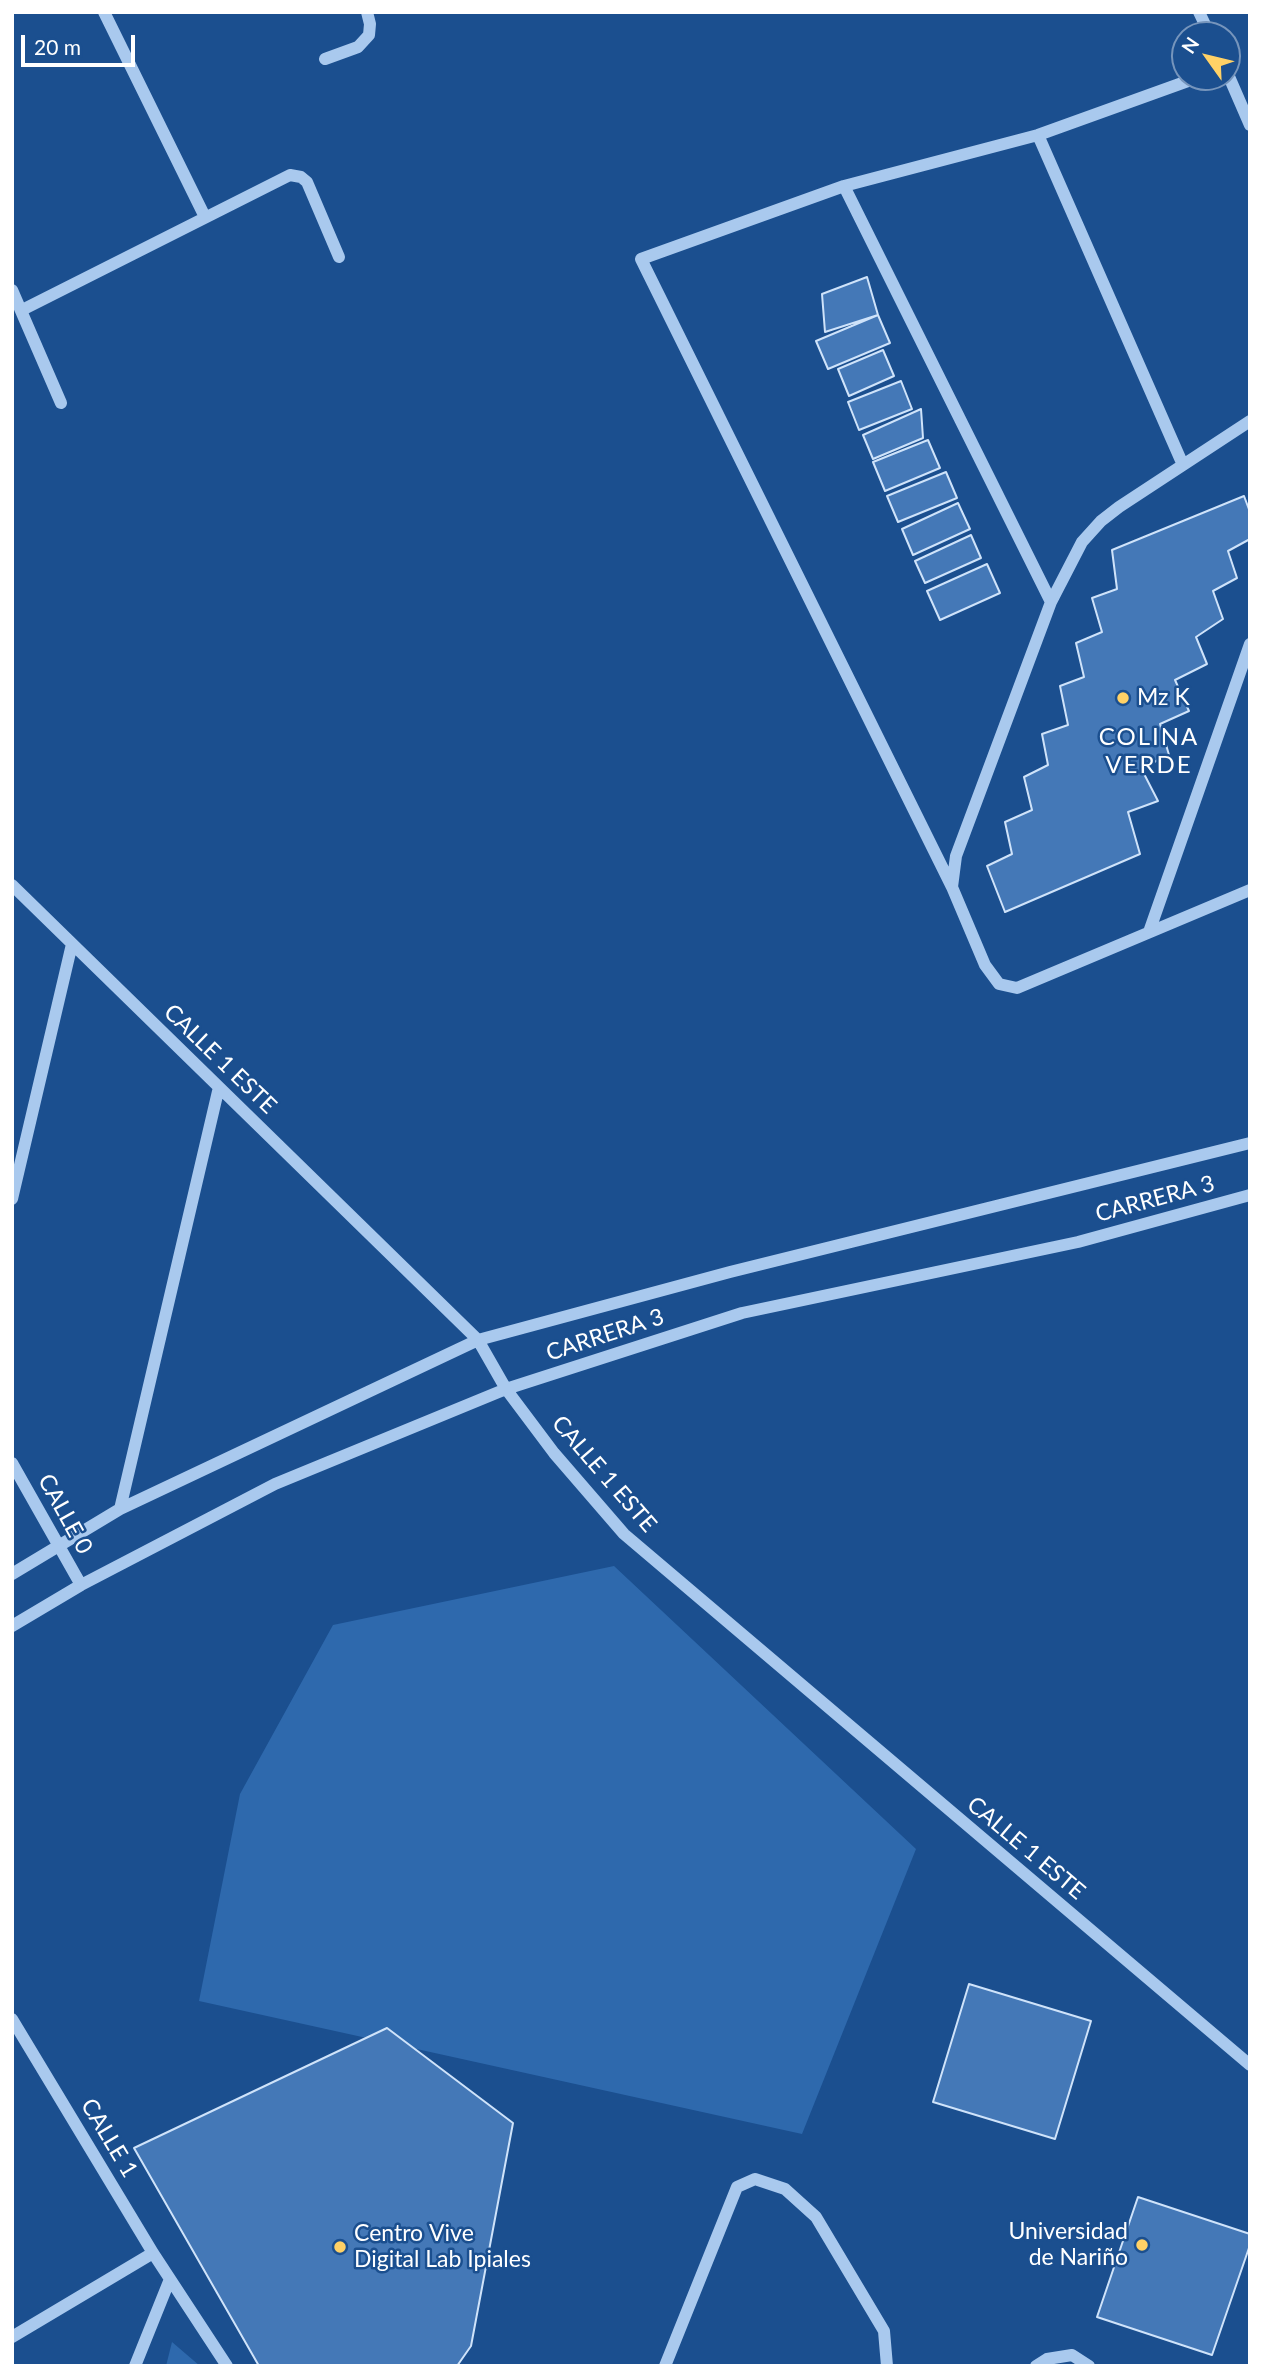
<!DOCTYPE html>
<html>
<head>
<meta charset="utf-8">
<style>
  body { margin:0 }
  #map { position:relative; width:1262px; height:2378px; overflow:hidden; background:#1b4f8f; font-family:Lato,sans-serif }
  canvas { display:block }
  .frame { position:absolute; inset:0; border:14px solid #fff; pointer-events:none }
  .north { position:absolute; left:1171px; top:21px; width:70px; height:70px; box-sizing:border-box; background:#1b4f8f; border:2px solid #7695bc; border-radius:50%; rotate:304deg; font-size:19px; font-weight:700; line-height:28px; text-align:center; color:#fff }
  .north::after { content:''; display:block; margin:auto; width:24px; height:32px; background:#ffd166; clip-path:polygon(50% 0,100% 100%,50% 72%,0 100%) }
  .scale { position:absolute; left:21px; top:35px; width:114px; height:32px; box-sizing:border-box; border:4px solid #fff; border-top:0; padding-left:9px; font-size:21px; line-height:24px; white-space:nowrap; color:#fff; -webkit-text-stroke:5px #1b4f8f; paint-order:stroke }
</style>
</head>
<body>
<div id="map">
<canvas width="1262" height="2378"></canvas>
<div class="frame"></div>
<div class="north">N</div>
<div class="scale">20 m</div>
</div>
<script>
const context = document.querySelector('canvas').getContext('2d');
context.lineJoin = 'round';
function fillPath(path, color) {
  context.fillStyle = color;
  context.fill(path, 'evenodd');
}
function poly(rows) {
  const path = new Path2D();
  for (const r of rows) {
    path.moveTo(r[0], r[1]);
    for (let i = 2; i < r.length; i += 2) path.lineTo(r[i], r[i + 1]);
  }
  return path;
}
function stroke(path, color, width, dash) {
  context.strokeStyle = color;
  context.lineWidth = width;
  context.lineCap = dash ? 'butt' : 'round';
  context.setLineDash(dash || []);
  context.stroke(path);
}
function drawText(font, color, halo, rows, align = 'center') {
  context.font = font + ' Lato,sans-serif';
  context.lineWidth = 5;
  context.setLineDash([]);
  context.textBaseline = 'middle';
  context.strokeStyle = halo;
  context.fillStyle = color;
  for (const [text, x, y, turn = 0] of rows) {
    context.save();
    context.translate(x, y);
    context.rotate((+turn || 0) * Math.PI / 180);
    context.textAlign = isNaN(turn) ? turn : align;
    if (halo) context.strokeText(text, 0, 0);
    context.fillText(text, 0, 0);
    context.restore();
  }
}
const green = poly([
  [614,1566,916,1849,802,2134,199,2001,240,1794,333,1625],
  [172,2342,200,2366,166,2366]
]);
const building = poly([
  [867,277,878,315,825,332,822,294,867,277],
  [878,315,890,343,828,369,816,341,878,315],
  [883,350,894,376,849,396,838,369,883,350],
  [901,381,912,409,859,430,848,402,901,381],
  [921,409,923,438,873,459,863,435,921,409],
  [928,440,940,468,885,491,873,462,928,440],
  [946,472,957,498,898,522,887,496,946,472],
  [1244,496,1250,512,1250,539,1228,551,1237,578,1213,591,1223,619,1196,637,1207,664,1175,680,1189,711,1160,724,1169,755,1141,768,1158,801,1128,812,1140,854,1005,912,987,866,1012,854,1005,822,1032,810,1024,777,1048,765,1042,734,1068,725,1060,686,1084,677,1076,643,1102,632,1092,598,1117,589,1112,550,1244,496],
  [958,503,970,529,913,555,902,529,958,503],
  [971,535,981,558,925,583,915,561,971,535],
  [987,564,1000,593,940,620,927,591,987,564],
  [969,1984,1091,2021,1055,2139,933,2102,969,1984],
  [387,2028,513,2123,471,2346,457,2366,259,2366,134,2148,387,2028],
  [1138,2197,1250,2234,1250,2245,1212,2355,1097,2317,1138,2197]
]);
const minor = poly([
  [104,12,205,217],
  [1199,12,1210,35],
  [325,59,358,47,369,35,370,24,367,12],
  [1227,72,1250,125],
  [1199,77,1038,135,844,186,641,259,952,887,985,965,999,984,1017,988,1250,890],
  [1038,135,1183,465],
  [844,186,1051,602],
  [12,290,61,403],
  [22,310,290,175,301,177,307,182,339,257],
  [12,885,478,1340,506,1389,554,1453,624,1534,1250,2065],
  [952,887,956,856,1051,602,1082,542,1101,521,1119,507,1250,421],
  [1149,932,1250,644],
  [12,1199,72,944],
  [12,1463,81,1585],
  [120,1509,219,1087],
  [12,1574,120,1509,478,1340,730,1272,1250,1143],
  [12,1626,81,1585,275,1484,506,1389,742,1313,1078,1242,1250,1195],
  [12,2019,153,2253,227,2366],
  [12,2337,153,2253],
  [135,2366,170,2279],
  [665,2366,737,2187,755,2179,785,2189,816,2217,884,2331,887,2366],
  [1036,2366,1047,2359,1072,2355,1089,2366]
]);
const markers = [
  [1123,698,7,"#ffd166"],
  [1142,2245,7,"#ffd166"],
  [340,2247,7,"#ffd166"]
];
const poiNames = [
  ["Mz K",1137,698],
  ["Universidad",1128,2232,"right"],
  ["de Nariño",1128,2258,"right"],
  ["Centro Vive",354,2234],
  ["Digital Lab Ipiales",354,2260]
];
const streetNames = [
  ["CALLE 1 ESTE",220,1059,44],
  ["CARRERA 3",1155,1199,-15],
  ["CARRERA 3",605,1335,-18],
  ["CALLE 1 ESTE",604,1474,49],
  ["CALLE 0",65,1514,61],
  ["CALLE 1 ESTE",1026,1848,40],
  ["CALLE 1",109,2138,59]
];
const neighbourhoodNames = [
  ["COLINA",1149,737],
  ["VERDE",1149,765]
];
fillPath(green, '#2e69ad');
fillPath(building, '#4478b7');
stroke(building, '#cfe3fa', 2);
stroke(minor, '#a9c9ee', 12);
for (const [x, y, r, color] of markers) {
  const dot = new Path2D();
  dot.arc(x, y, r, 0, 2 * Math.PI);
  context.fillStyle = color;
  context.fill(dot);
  stroke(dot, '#1b4f8f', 2.5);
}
drawText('23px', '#fff', '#1b4f8f', poiNames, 'left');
drawText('23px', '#fff', '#1b4f8f', streetNames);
context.letterSpacing = '2px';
drawText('24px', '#fff', '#1b4f8f', neighbourhoodNames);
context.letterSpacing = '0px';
</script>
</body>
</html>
